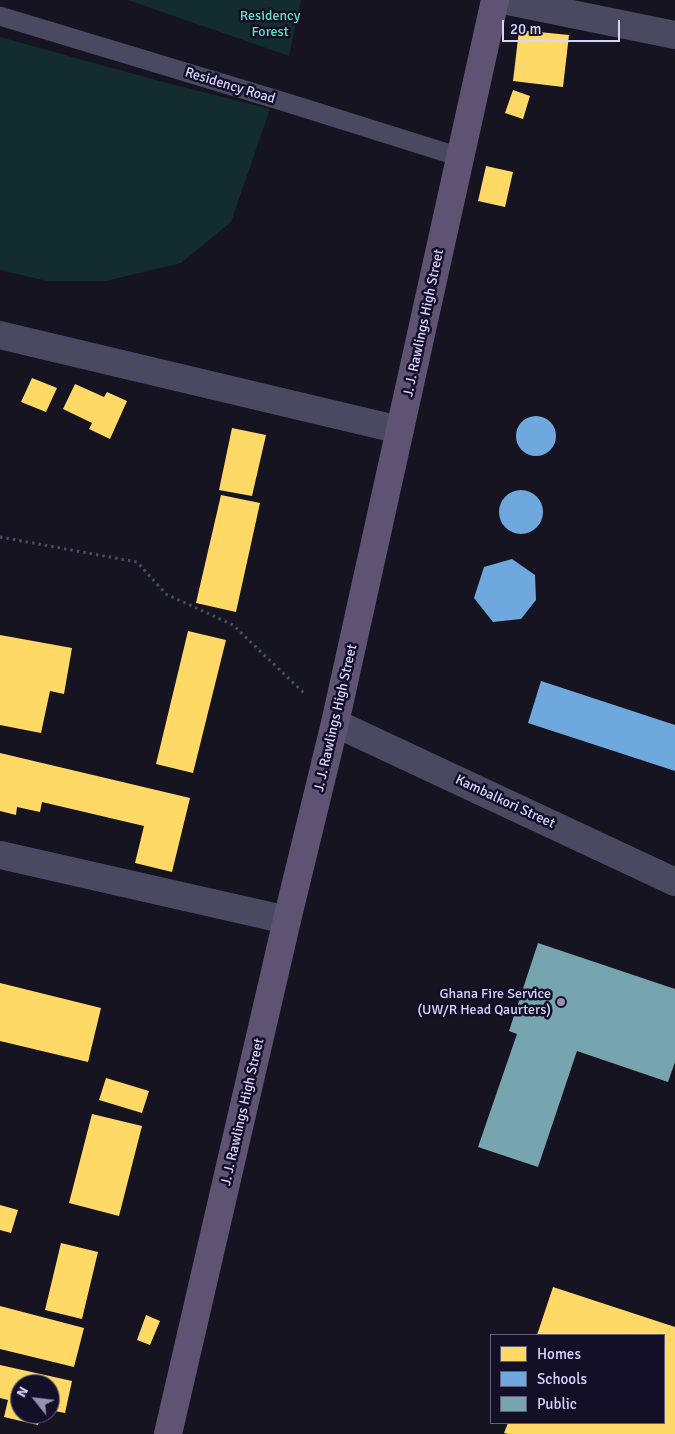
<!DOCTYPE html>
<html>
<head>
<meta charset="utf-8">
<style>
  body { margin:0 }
  #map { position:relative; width:675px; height:1434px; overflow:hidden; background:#161421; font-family:Signika,sans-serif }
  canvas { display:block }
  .legend { position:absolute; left:490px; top:1334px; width:175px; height:90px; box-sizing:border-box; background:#130f26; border:1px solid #625e7d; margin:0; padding:6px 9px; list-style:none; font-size:15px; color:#d9d4ff }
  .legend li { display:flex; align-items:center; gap:10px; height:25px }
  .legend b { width:25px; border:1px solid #625e7d }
  .north { position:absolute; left:10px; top:1374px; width:50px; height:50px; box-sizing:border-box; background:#130f26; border:1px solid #625e7d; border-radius:50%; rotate:299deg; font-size:14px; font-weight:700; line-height:20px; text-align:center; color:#d9d4ff }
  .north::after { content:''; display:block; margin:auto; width:18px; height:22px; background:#9591b1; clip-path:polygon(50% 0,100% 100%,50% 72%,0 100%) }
  .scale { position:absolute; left:502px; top:20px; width:118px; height:22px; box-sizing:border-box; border:2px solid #d9d4ff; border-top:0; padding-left:6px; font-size:15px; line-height:18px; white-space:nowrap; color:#d9d4ff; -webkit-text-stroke:4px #130f26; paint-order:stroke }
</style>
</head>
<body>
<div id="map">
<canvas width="675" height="1434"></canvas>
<ul class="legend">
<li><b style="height:14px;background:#ffd966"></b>Homes</li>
<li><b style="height:14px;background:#6fa8dc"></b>Schools</li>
<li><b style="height:14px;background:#76a5af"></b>Public</li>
</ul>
<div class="north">N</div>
<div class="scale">20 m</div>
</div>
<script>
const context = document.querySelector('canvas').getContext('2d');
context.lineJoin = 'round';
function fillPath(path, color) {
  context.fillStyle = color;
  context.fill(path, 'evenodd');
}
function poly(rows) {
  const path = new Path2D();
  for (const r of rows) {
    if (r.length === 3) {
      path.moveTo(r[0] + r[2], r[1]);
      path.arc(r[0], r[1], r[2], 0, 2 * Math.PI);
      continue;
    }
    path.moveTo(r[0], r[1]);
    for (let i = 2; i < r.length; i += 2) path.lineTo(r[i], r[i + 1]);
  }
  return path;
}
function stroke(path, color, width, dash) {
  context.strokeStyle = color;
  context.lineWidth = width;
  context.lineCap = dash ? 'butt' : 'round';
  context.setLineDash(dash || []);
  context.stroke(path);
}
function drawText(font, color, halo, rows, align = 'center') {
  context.font = font + ' Signika,sans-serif';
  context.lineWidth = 5;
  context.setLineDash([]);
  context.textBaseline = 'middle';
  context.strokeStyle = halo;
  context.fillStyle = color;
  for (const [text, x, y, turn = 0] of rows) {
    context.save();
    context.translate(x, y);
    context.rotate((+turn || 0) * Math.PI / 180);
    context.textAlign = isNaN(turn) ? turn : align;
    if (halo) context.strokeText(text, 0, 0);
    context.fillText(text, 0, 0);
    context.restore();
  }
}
const green = poly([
  [128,0,301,0,289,56],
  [0,37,152,79,270,109,231,222,181,263,106,281,47,281,0,270]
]);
const homes = poly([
  [519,30,569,35,563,87,513,81],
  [513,90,530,96,523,119,505,113],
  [486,166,513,172,505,207,478,201],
  [32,378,57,388,46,412,21,402],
  [75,384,104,397,107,392,127,401,110,439,89,429,92,423,63,409],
  [232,428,266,435,252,496,219,490],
  [221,495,260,503,236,612,196,603],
  [188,631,226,640,193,773,156,764],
  [0,635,72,648,64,694,50,691,41,733,0,725],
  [0,753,190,798,172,872,135,863,144,826,42,802,40,812,17,807,16,815,0,811],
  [0,983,101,1008,88,1062,0,1041],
  [106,1078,149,1091,142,1113,99,1100],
  [92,1114,142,1126,119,1216,69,1203],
  [0,1205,18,1210,11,1233,0,1230],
  [61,1243,98,1252,82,1319,45,1310],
  [553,1287,675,1327,675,1434,508,1434,504,1433,508,1423,664,1423,664,1335,537,1335],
  [0,1306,84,1328,74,1367,0,1349],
  [146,1315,160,1321,150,1345,137,1340],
  [0,1365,72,1381,65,1413,50,1410,50,1384,20,1384,20,1414,41,1414,38,1425,4,1417,8,1400,0,1398]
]);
const schools = poly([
  [536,436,20],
  [521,512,22],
  [512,559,535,575,536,600,521,619,493,622,474,598,484,567],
  [541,681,675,725,675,771,528,723]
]);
const public = poly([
  [538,943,675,989,675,1062,668,1082,577,1051,538,1167,478,1147,517,1034,509,1031]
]);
const path = poly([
  [0,537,137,562,166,594,233,625,306,695]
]);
const lane = poly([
  [0,16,288,103,460,157]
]);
const street = poly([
  [503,0,675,35],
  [0,335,400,430],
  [335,723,675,882],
  [0,855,287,920]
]);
const primary = poly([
  [168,1434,287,920,335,723,495,0]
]);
const markers = [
  [561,1002,5,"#9591b1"]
];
const parkNames = [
  ["Residency",270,16],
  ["Forest",270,32]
];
const streetNames = [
  ["Residency Road",230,86,17],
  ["J. J. Rawlings High Street",424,323,-78],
  ["J. J. Rawlings High Street",336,718,-77],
  ["Kambalkori Street",505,802,25],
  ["J. J. Rawlings High Street",243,1112,-77]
];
const poiNames = [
  ["Ghana Fire Service",551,994],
  ["(UW/R Head Qaurters)",551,1010]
];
fillPath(green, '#132c2d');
fillPath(homes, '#ffd966');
fillPath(schools, '#6fa8dc');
fillPath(public, '#76a5af');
stroke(path, '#44505f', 3, [2.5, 4]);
stroke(lane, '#4a4962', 19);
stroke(street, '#4a4962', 28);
stroke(primary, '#5e5373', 28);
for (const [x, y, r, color] of markers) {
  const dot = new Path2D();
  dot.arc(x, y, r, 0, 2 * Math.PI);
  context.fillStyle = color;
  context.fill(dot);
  stroke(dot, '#130f26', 2);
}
drawText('14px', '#5fe0c0', '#130f26', parkNames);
drawText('14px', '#d9d4ff', '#130f26', streetNames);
drawText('14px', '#d9d4ff', '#130f26', poiNames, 'right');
</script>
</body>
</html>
